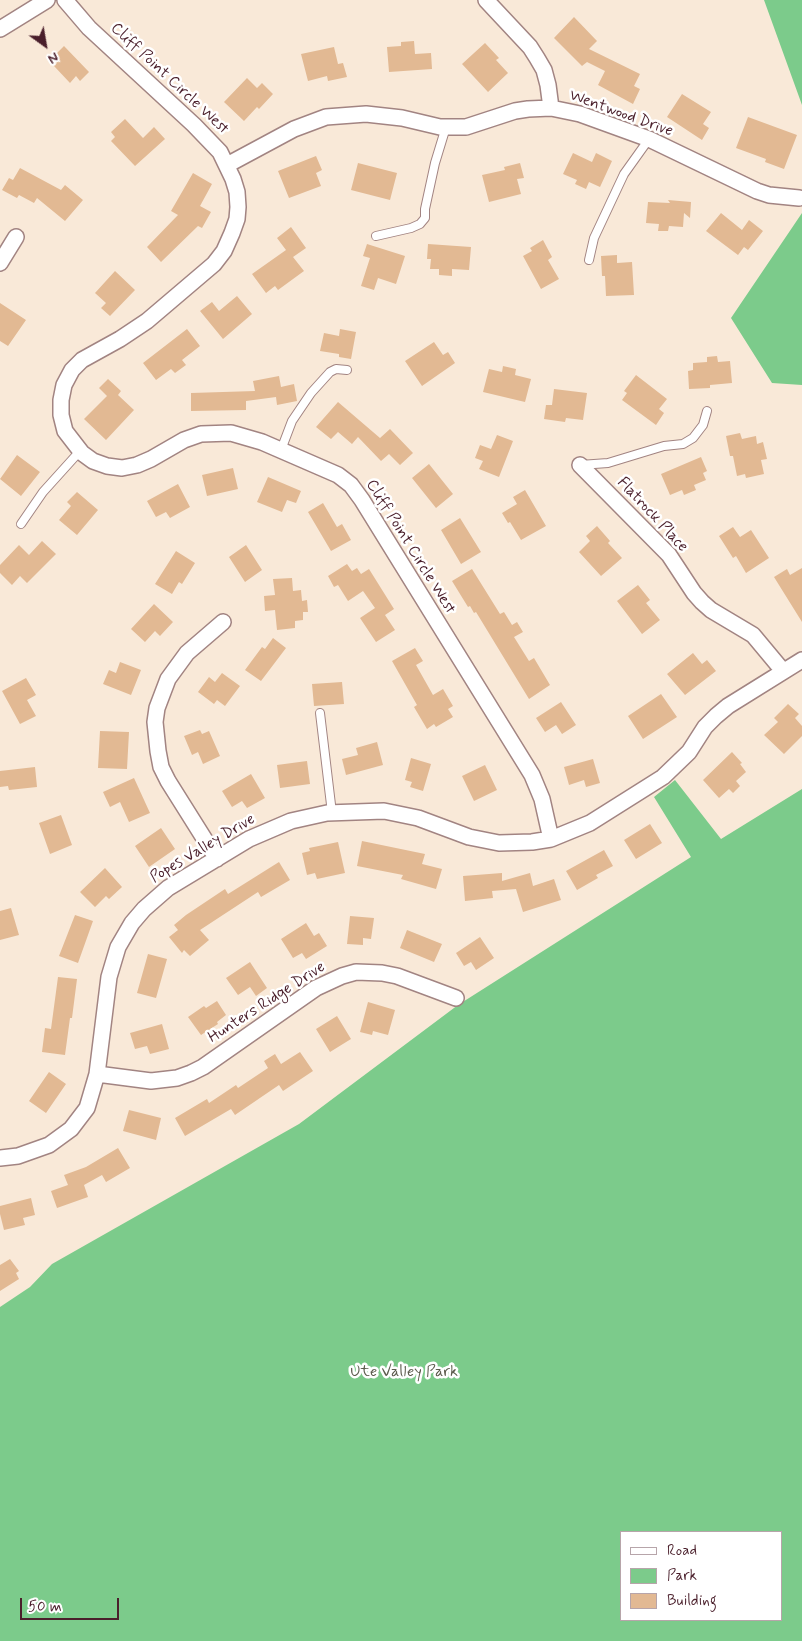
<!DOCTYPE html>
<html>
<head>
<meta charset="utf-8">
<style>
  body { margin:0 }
  #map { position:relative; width:802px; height:1641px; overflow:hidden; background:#f9e9d8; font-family:Mynerve,sans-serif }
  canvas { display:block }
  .legend { position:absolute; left:620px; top:1531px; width:162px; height:90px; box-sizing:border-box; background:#fff; border:1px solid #b7a5aa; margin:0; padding:6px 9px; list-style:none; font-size:15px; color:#4a1f2b }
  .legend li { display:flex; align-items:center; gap:10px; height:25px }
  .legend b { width:25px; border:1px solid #b7a5aa }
  .north { position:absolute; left:20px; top:20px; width:50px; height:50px; -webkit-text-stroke:4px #fff; paint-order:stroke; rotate:148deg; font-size:14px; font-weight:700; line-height:20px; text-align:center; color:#4a1f2b }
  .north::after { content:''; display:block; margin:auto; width:18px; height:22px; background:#4a1f2b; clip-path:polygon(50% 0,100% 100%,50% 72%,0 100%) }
  .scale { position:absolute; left:20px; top:1598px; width:99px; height:22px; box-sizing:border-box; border:2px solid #4a1f2b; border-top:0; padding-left:6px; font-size:15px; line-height:18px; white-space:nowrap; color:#4a1f2b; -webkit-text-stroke:4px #fff; paint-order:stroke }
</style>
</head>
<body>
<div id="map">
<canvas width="802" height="1641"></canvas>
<ul class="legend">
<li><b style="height:6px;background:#fff"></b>Road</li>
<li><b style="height:14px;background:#7ccb8b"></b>Park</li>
<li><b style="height:14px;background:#e2b993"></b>Building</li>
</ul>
<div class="north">N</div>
<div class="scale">50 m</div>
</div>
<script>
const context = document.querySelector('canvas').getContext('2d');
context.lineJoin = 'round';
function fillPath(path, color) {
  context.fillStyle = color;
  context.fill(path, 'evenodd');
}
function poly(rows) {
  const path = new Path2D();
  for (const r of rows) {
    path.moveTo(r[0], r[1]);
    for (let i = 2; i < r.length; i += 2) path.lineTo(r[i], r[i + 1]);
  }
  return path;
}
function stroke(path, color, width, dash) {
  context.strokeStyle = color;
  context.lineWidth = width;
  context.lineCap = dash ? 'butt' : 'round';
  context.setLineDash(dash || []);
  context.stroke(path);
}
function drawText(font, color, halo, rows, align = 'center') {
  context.font = font + ' Mynerve,sans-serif';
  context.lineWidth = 5;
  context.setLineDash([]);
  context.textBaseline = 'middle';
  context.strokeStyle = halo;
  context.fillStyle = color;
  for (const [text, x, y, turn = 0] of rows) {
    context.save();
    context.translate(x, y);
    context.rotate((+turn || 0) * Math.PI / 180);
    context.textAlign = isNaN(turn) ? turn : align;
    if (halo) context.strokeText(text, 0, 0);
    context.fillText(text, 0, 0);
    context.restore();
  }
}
const green = poly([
  [764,0,802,0,802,105],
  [802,213,802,385,772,383,731,318],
  [675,780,721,839,802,789,802,1641,0,1641,0,1307,30,1287,52,1264,299,1124,458,1005,691,857,654,797],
  [621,1532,781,1532,781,1620,621,1620]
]);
const building = poly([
  [574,17,597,41,589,49,640,74,634,86,640,89,633,104,598,85,605,71,587,62,582,66,554,38],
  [414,41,415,54,431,53,432,69,389,72,387,47,401,46,401,42],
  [485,43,499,58,496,60,508,73,488,92,462,64],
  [64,46,89,72,80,81,76,76,70,83,54,66,57,63,52,58],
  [334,47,338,64,343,63,347,77,328,81,327,76,308,81,301,54],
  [247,78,257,88,262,83,273,94,259,109,257,107,244,121,224,102],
  [682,94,711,112,703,124,709,128,702,140,667,117],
  [748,117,797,135,784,169,765,162,766,159,736,148],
  [125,119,143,138,154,127,165,139,135,166,111,141,115,137,111,132],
  [573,153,592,162,596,153,612,161,600,187,589,182,586,189,575,184,577,180,563,174],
  [316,156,322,170,316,173,321,186,289,198,278,171],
  [358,163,397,173,390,200,351,190],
  [520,163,524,178,517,179,521,194,489,202,482,175,505,170,504,167],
  [20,168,61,190,65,185,83,200,65,221,37,198,34,203,19,195,17,198,2,190,9,178,13,180],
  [193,173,212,184,200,206,211,212,202,228,198,226,161,262,147,247,178,215,171,211],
  [668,200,691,202,690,218,684,213,683,227,669,226,668,231,658,231,659,224,646,223,648,202,670,203],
  [721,213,742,230,749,220,763,231,748,250,744,247,738,255,706,231],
  [291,227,306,248,293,257,304,271,278,290,275,286,266,293,252,274,286,250,277,238],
  [543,240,552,257,548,260,559,279,541,289,523,256,532,251,530,248],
  [367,244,405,256,396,284,378,278,374,290,361,286,370,258,363,256],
  [428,244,471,247,469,270,452,269,452,276,439,275,439,269,430,269,431,259,427,259],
  [617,255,617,263,632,262,634,295,606,296,605,276,602,276,601,256],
  [115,271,135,290,110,316,101,308,106,303,95,293],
  [237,296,252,314,223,339,200,311,212,302,219,311],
  [0,303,26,320,8,346,0,341],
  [187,329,200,346,182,360,186,365,175,373,171,369,156,380,143,363],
  [340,329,356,332,351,359,339,357,339,354,320,351,324,333,339,336],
  [434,342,443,355,448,352,455,363,422,386,405,361],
  [717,356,718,362,730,361,732,383,710,385,710,388,689,389,688,371,693,370,693,363,707,362,707,357],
  [503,366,516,369,515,375,531,379,525,402,483,392,489,369,502,372],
  [636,375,667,399,659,409,664,413,656,425,622,400,627,393,624,391],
  [279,376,281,387,294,384,297,401,277,405,276,397,246,401,246,410,191,411,191,393,255,391,253,381],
  [108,379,121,391,118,395,134,410,106,440,84,419,107,396,99,388],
  [554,389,587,393,583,420,566,418,565,422,544,419,546,405,552,405],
  [338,402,380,438,390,429,413,453,400,465,389,454,381,461,358,437,352,444,338,432,331,439,316,427],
  [740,433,742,439,756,436,757,444,763,442,767,459,761,460,764,474,746,478,745,474,737,476,733,456,730,456,726,436],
  [497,435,513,441,499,477,479,469,483,461,475,458,480,445,491,449],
  [17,455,40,472,21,496,0,479],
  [701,457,707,471,703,473,706,480,694,485,696,490,684,495,682,490,670,495,661,474],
  [429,464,453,494,436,508,412,478],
  [233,468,238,489,207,496,202,475],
  [268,477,301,491,296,503,287,500,282,512,257,502],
  [178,484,190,507,170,518,166,512,156,517,147,501],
  [525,490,546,526,521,540,510,522,508,523,502,513,517,504,513,497],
  [77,492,98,510,77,535,59,520,71,506,67,502],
  [323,503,337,527,342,524,351,540,331,551,308,512],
  [460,518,481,552,461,564,441,530],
  [597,526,610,541,608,543,622,558,601,576,579,552,590,541,586,536],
  [733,527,740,537,751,530,769,558,746,573,736,556,733,558,719,536],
  [42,541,56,554,27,583,20,576,12,585,0,573,0,565,19,545,29,555],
  [246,545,262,570,245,582,229,557],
  [176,551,195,563,182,584,179,582,172,594,155,584],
  [347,564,352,571,357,568,361,574,369,569,394,609,385,615,395,630,376,642,360,618,375,608,363,591,348,601,338,585,334,587,328,576],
  [802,568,802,622,774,577,787,569,790,575],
  [472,569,500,614,504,612,512,625,517,622,523,632,514,637,529,661,534,658,550,685,529,699,476,612,474,613,470,606,468,607,452,581],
  [292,578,293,591,301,590,302,601,307,600,308,612,303,612,303,620,295,621,295,628,277,630,275,610,265,611,264,596,275,595,273,579],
  [638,585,650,600,646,603,660,620,642,634,617,601],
  [154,604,173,622,160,636,155,631,145,642,131,629],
  [273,638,286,648,261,681,245,670,262,647,265,649],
  [415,648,423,661,416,665,433,695,443,689,453,706,448,709,453,717,436,727,434,724,427,729,414,707,417,705,392,661],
  [693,653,702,664,707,660,716,671,685,695,667,674],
  [120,662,141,670,131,695,103,684,109,670,116,673],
  [222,673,240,686,225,706,217,700,214,704,198,692,209,677,215,682],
  [26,678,36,695,27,700,36,716,20,724,2,691],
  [342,682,344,704,314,706,312,684],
  [661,694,677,717,643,739,628,716],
  [561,702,576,725,562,734,556,725,545,732,536,718],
  [788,704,799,714,795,718,802,726,802,736,784,754,764,735,778,722,774,718],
  [200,730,202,734,209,731,220,756,203,764,198,752,192,755,184,736],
  [100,731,129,732,127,769,98,768],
  [377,742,383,765,346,775,342,759,358,755,356,748],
  [732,752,742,763,740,764,746,772,736,781,740,786,733,793,729,789,719,798,703,780],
  [411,758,431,764,423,791,410,787,412,782,405,780],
  [593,759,600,783,586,787,584,780,569,785,564,767],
  [307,761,310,784,280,788,277,765],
  [485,765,497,790,474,801,462,776],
  [35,767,37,787,9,790,8,786,0,787,0,771],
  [251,774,265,798,247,808,242,801,232,807,222,791],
  [134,778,150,813,129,822,120,802,110,807,103,792],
  [61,815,72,845,50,854,39,823],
  [650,824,662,843,636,859,624,840],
  [161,828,175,849,149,867,135,846],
  [362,841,425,854,422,864,442,869,436,889,401,879,403,875,357,866],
  [338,842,345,873,317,879,315,873,307,875,302,853,310,851,309,848],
  [604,850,613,866,596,875,598,878,577,890,566,871],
  [279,862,290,880,261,897,258,892,200,930,209,940,190,956,184,950,182,953,169,937,178,930,174,925,186,915,225,889,228,894],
  [105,868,122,887,109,899,106,896,95,907,80,892],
  [502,873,502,881,530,873,533,886,554,879,561,900,523,912,516,889,492,891,493,898,465,901,463,876],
  [11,908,19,935,0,940,0,911],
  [75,915,93,921,78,963,59,956],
  [350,916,374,918,371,939,363,938,363,945,347,944],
  [306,923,314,936,319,933,327,946,306,959,302,953,293,958,281,939],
  [407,930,442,944,434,962,400,948],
  [480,937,494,958,476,970,471,962,464,966,456,953],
  [148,954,167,959,156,998,137,993],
  [250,962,267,988,256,996,250,987,238,995,226,978],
  [58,977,77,979,72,1018,70,1018,65,1055,42,1052,45,1028,51,1029],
  [217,1001,226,1015,217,1022,218,1024,201,1035,188,1017,204,1006,206,1008],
  [368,1002,395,1010,388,1035,373,1031,372,1035,360,1032],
  [337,1016,351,1039,330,1052,316,1029],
  [162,1024,169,1049,150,1054,147,1046,135,1049,130,1033],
  [300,1052,313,1071,283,1091,279,1085,235,1115,231,1109,185,1136,175,1118,207,1099,209,1103,236,1085,238,1088,268,1068,264,1061,275,1054,281,1064],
  [49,1072,66,1084,46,1113,29,1101],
  [129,1110,161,1118,156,1140,123,1131],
  [118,1148,130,1168,106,1182,102,1175,84,1185,88,1197,57,1208,51,1191,68,1185,64,1175,86,1167],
  [31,1198,35,1215,23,1218,25,1225,4,1230,0,1214,0,1206],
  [10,1259,19,1271,16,1273,19,1279,0,1291,0,1265]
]);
const service = poly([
  [376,236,411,228,420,224,425,218,425,209,435,163,446,127],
  [589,260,594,238,624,174,649,139],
  [281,450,292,421,311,393,330,372,336,369,347,370],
  [580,465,608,463,664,446,683,444,693,438,703,425,707,411],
  [21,524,43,492,80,451],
  [320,713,332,813]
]);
const minor = poly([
  [65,0,89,28,194,125,220,152,233,179,237,192,238,207,237,219,232,233,224,251,214,264,147,321,120,339,82,360,72,370,64,385,61,400,61,415,65,431,82,453,93,461,107,466,122,468,137,465,151,459,184,440,201,434,231,433,262,442,338,475,351,485,362,500,532,775,542,799,551,839],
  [486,0,530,47,537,58,544,70,548,85,551,108],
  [0,29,47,0],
  [227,165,294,129,326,117,366,114,402,118,440,127,466,127,515,111,528,109,551,108,580,114,649,139,757,191,769,195,799,198],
  [0,263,16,237],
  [580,465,669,555,694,593,702,602,711,610,753,635,783,671],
  [217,859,168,781,161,767,158,751,155,722,157,708,168,679,187,653,223,622],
  [97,1074,151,1081,177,1078,191,1073,203,1067,316,988,342,976,356,972,382,973,397,976,456,998],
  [0,1158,18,1156,49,1145,71,1129,87,1108,97,1074,109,977,118,947,132,923,144,909,168,888,249,839,291,821,327,813,384,811,418,818,469,837,499,843,532,842,551,839,590,823,663,777,689,752,705,727,716,716,728,706,802,660]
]);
const streetNames = [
  ["Cliff Point Circle West",169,79,43],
  ["Wentwood Drive",621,114,20],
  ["Flatrock Place",652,515,47],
  ["Cliff Point Circle West",410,547,58],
  ["Popes Valley Drive",203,849,-31],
  ["Hunters Ridge Drive",267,1003,-33]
];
const parkNames = [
  ["Ute Valley Park",404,1373]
];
fillPath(green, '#7ccb8b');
fillPath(building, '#e2b993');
stroke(service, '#a28482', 10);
stroke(minor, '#a28482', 18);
stroke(service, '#fff', 8);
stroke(minor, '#fff', 15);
drawText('16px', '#4a1f2b', '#fff', streetNames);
drawText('16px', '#5c5b4d', '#fff', parkNames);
</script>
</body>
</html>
